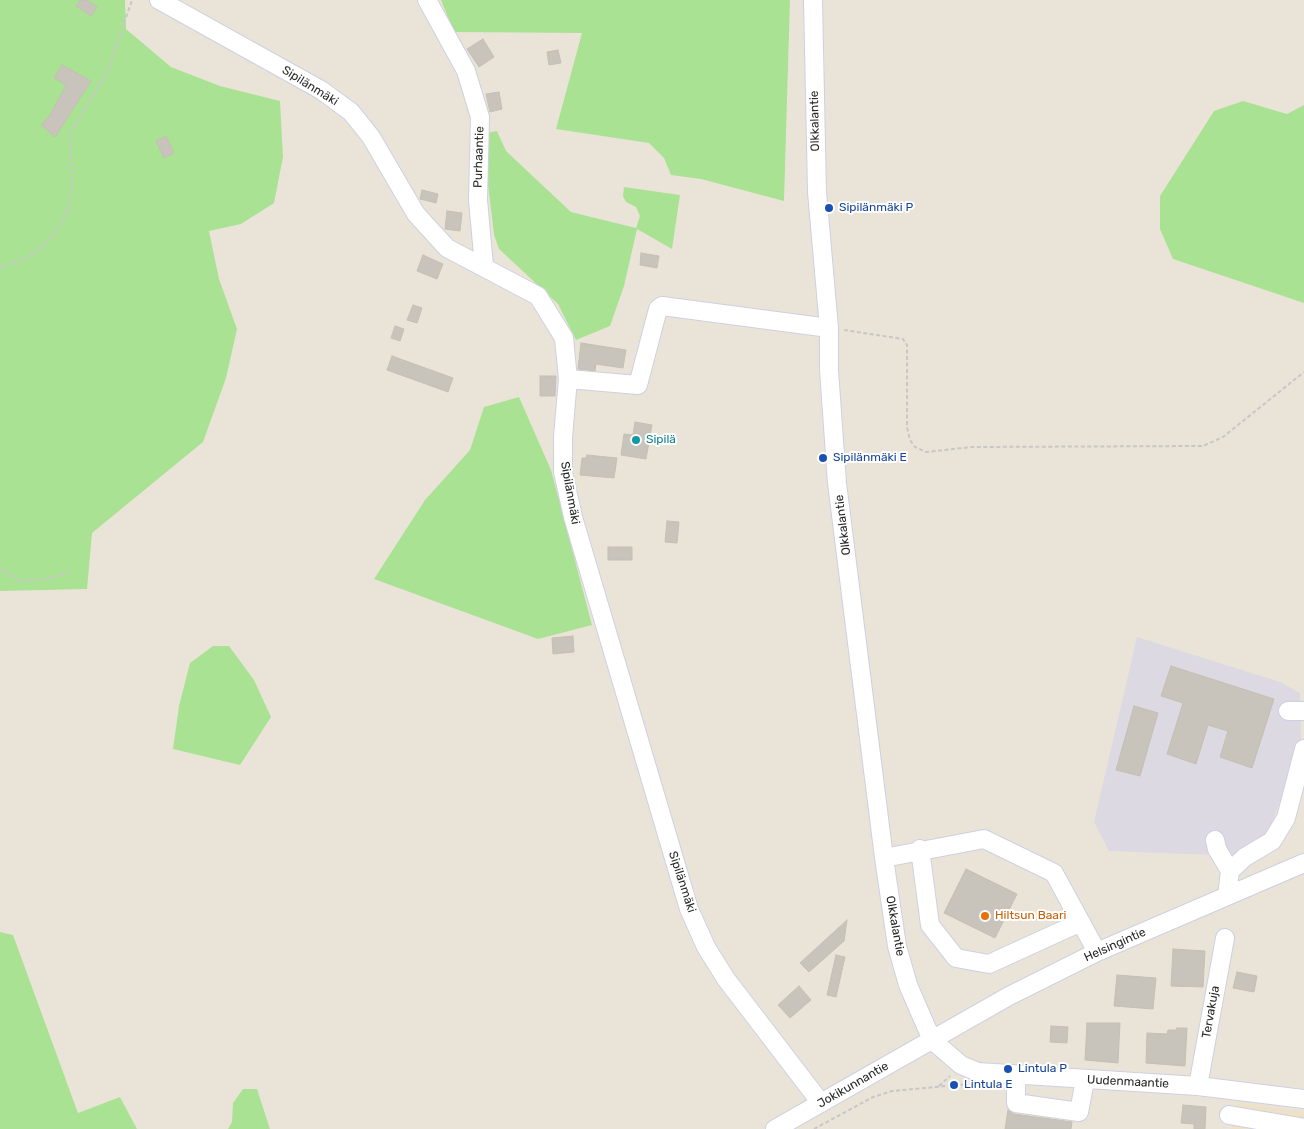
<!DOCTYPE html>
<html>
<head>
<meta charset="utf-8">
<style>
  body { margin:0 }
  canvas { display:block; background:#eae4d8 }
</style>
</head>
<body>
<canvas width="1304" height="1129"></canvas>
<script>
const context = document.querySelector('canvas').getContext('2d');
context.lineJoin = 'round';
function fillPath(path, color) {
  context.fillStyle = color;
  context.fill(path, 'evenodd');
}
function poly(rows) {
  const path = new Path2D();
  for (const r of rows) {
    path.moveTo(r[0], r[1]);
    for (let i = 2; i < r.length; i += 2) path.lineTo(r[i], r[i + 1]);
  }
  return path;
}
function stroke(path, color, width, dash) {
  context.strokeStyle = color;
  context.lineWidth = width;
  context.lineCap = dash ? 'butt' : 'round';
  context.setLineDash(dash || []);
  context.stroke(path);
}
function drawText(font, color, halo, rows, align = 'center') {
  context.font = font + ' Rubik,sans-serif';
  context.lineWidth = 4;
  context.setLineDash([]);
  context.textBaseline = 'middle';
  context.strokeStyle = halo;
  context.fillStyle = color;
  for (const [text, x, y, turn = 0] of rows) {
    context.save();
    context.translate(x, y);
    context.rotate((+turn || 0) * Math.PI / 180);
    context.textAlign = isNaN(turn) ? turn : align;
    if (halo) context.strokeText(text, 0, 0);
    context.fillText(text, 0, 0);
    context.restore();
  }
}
const industrial = poly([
  [1137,637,1280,682,1300,693,1301,745,1267,836,1239,856,1109,851,1094,822]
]);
const education = poly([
  [1236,1102,1304,1112,1304,1129,1231,1129]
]);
const green = poly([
  [0,0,125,0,126,29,171,67,220,86,280,101,283,157,274,203,241,224,209,231,219,279,237,329,226,378,203,442,92,533,87,589,0,591],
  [441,0,790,0,784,201,701,179,671,175,664,158,649,143,556,129,582,33,454,32],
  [1243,101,1287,114,1304,105,1304,303,1173,259,1160,229,1160,196,1214,111],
  [497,131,506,151,571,212,636,228,640,216,636,207,626,202,623,196,624,187,680,195,672,249,637,229,624,286,610,326,576,340,558,304,499,249,494,235,486,167,486,133],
  [519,397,551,470,592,625,538,639,374,579,425,500,470,450,484,407],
  [213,646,229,646,254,680,271,717,240,765,173,749,179,706,190,663],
  [0,932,13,935,78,1113,120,1097,137,1129,0,1129],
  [243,1089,257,1089,270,1129,228,1129,232,1122,233,1103]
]);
const building = poly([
  [80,0,87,0,97,7,91,16,76,6,80,0],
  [483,39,494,57,479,67,467,49,483,39],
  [558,50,561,63,549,65,547,52,558,50],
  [62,65,91,81,55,137,41,125,50,115,66,85,54,78,62,65],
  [499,92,502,109,490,112,486,94,499,92],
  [166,136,174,153,164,158,156,141,166,136],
  [422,190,438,194,436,203,420,199,422,190],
  [447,211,462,213,460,231,445,229,447,211],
  [641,253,659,256,657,268,640,265,641,253],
  [423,255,443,264,437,279,417,271,423,255],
  [413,305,422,308,417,323,407,320,413,305],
  [395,326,404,329,400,341,391,338,395,326],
  [581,343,626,350,623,368,596,364,595,371,578,369,581,343],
  [392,356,453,378,448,392,387,370,392,356],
  [540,376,556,376,555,396,540,396,540,376],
  [635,422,652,425,646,459,621,455,624,434,633,435,635,422],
  [587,455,617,458,614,478,580,475,582,458,586,458,587,455],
  [667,521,679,522,677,543,665,542,667,521],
  [608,547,632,547,632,560,608,560,608,547],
  [573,636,574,652,553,654,552,638,573,636],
  [1171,666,1274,699,1252,768,1220,757,1228,731,1208,725,1196,764,1167,754,1183,703,1161,696,1171,666],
  [1134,706,1158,713,1140,776,1116,770,1134,706],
  [966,869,1017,894,995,938,944,913,966,869],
  [847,920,844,941,809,972,800,963,847,920],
  [1173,949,1205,951,1203,987,1171,986,1173,949],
  [836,955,845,957,836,997,827,995,836,955],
  [1237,972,1257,976,1254,992,1233,988,1237,972],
  [1117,975,1156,978,1153,1009,1114,1006,1117,975],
  [799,986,811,1000,790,1018,778,1005,799,986],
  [1087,1023,1120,1023,1118,1063,1085,1060,1087,1023],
  [1051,1026,1068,1027,1067,1043,1050,1042,1051,1026],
  [1177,1028,1187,1028,1185,1066,1146,1063,1147,1033,1167,1034,1168,1030,1176,1030,1177,1028],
  [1183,1105,1206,1107,1205,1129,1194,1129,1194,1124,1181,1123,1183,1105],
  [1008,1110,1014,1114,1072,1122,1071,1129,1005,1129,1008,1110]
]);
const path = poly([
  [0,268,26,258,41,248,57,230,67,213,72,184,70,137,77,121,108,70,132,0],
  [844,330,903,339,907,345,907,427,910,440,915,447,926,452,972,447,1203,446,1223,437,1304,372],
  [0,568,20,581,42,580,72,572],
  [939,1086,950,1076],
  [814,1129,873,1097,892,1091,968,1084]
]);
const minor = poly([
  [159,0,321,90,351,112,371,137,416,214,447,248,538,296,564,338,568,379,563,437,563,472,573,517,689,909,706,947,726,979,821,1103],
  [427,0,466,71,480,117,478,200,484,266],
  [813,0,817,192,829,328,829,370,837,483,884,858,897,946,908,985,932,1040,961,1065,978,1072,1198,1086,1304,1099],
  [568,379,638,385,658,309,662,306,829,328],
  [1288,711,1304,711],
  [1215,840,1217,849,1230,871],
  [920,849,930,925,956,958,989,964,1081,922],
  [884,858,984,839,1054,873,1097,952],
  [1227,896,1230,871,1245,857,1272,841,1286,818,1304,749],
  [1016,1076,1016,1103,1079,1112,1085,1080],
  [1198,1086,1225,938],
  [1229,1115,1304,1128],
  [775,1129,1009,996,1097,952,1304,863]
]);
const markers = [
  [829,208,5,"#1a4fb4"],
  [636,440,5,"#0f9aa8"],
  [823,458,5,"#1a4fb4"],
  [985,916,5,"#e8710a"],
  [1008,1069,5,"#1a4fb4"],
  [954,1085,5,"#1a4fb4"]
];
const streetNames = [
  ["Sipilänmäki",310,86,32],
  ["Olkkalantie",815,121,-91],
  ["Purhaantie",479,157,-88],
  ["Sipilänmäki",570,493,80],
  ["Olkkalantie",843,525,-97],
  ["Sipilänmäki",682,882,72],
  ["Olkkalantie",895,926,80],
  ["Helsingintie",1115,945,-24],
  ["Tervakuja",1211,1012,-80],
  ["Uudenmaantie",1128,1082,3],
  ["Jokikunnantie",853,1085,-30]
];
const transitNames = [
  ["Sipilänmäki P",839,208],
  ["Sipilänmäki E",833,458],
  ["Lintula P",1018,1069],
  ["Lintula E",964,1085]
];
const cultureNames = [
  ["Sipilä",646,440]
];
const foodNames = [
  ["Hiltsun Baari",995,916]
];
fillPath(industrial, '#dcd9e2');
fillPath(education, '#ede2c7');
fillPath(green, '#aae293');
fillPath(building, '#c8c3bb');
stroke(building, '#c5c0b2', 1);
stroke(minor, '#ced0e1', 20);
stroke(path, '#c7c7c7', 2, [4, 2.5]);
stroke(minor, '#fff', 18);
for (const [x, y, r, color] of markers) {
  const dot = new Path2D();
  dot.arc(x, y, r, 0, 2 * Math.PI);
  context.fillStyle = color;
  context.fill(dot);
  stroke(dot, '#fff', 2);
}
drawText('12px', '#272727', '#fff', streetNames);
drawText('12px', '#164399', '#fff', transitNames, 'left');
drawText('12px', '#0d838f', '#fff', cultureNames, 'left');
drawText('12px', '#c56008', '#fff', foodNames, 'left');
</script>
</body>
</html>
